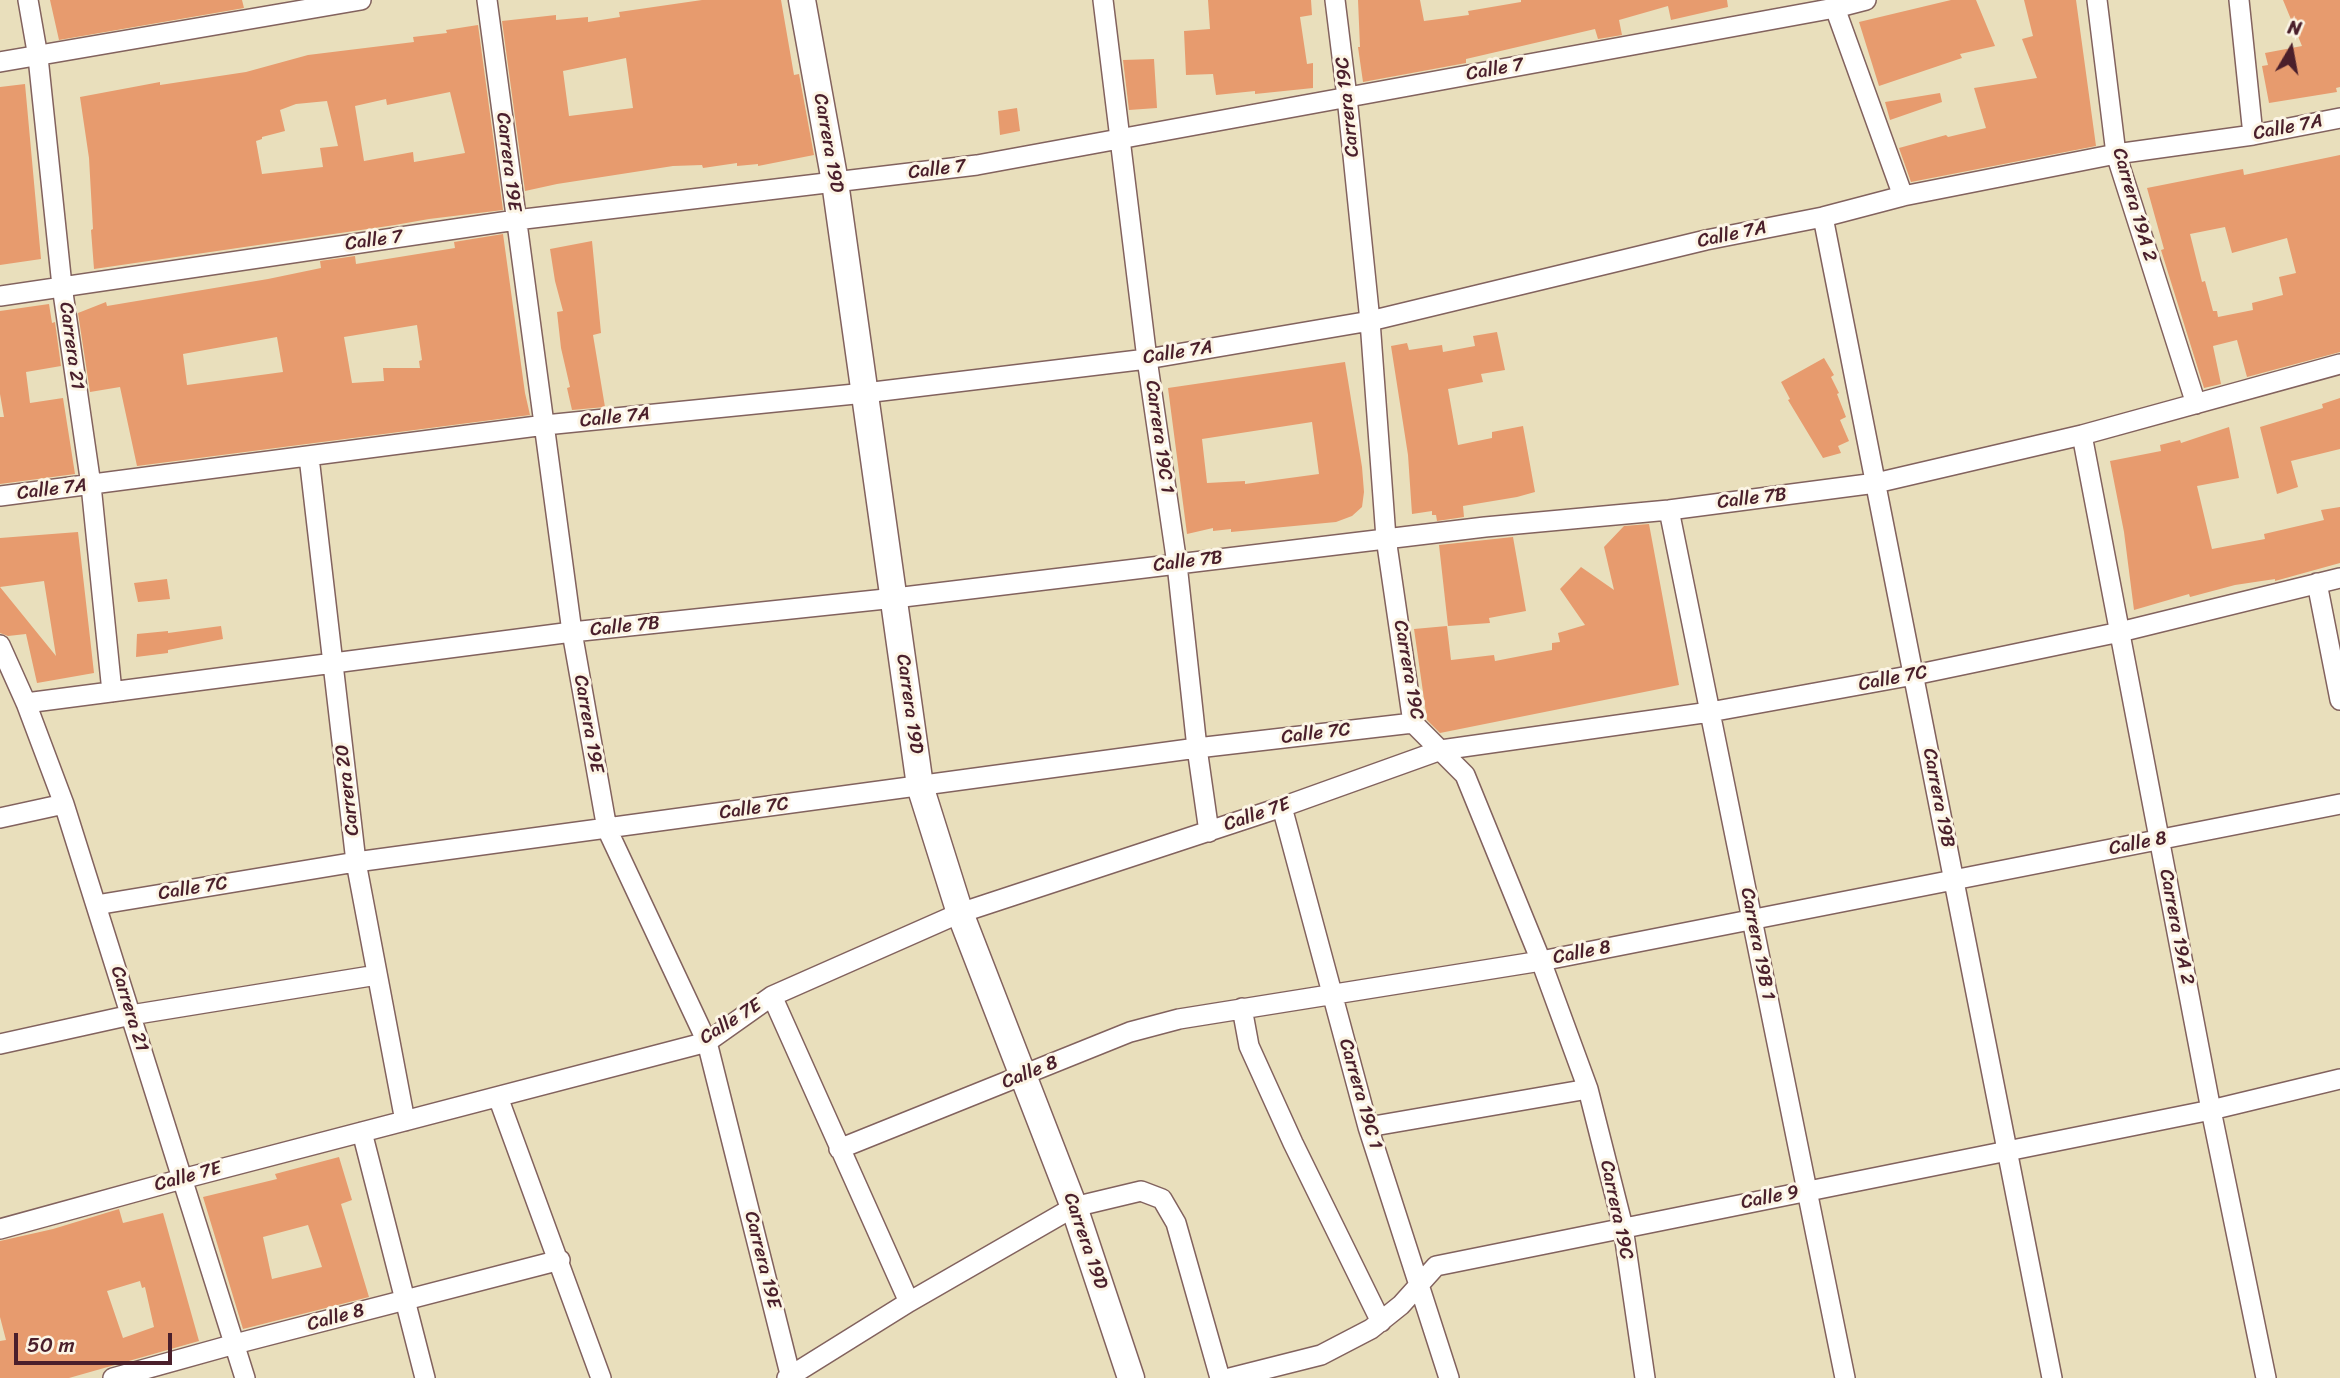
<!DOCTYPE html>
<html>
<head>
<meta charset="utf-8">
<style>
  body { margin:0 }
  #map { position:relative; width:2340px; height:1378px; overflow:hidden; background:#e9dfbc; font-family:Sriracha,sans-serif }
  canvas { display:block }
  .north { position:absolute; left:2256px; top:14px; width:70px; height:70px; -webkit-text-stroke:5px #fcf5e5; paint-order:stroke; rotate:10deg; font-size:19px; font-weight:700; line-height:28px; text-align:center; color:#4a1f2b }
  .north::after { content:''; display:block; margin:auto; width:24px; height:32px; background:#4a1f2b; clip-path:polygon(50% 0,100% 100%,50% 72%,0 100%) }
  .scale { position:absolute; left:14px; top:1333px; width:158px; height:32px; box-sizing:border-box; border:4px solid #4a1f2b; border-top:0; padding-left:9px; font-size:21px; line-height:24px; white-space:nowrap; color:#4a1f2b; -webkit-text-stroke:5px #fcf5e5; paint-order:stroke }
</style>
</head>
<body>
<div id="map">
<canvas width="2340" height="1378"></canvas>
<div class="north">N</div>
<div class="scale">50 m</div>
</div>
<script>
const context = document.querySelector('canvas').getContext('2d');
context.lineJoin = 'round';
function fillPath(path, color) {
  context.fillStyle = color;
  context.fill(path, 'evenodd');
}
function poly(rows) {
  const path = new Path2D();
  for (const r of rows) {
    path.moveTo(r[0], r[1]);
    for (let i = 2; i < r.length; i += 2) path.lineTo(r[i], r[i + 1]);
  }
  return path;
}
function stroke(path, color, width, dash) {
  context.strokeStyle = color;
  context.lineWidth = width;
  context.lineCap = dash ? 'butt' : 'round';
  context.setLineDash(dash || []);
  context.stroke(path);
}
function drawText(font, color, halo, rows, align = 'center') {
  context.font = font + ' Sriracha,sans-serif';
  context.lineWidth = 6;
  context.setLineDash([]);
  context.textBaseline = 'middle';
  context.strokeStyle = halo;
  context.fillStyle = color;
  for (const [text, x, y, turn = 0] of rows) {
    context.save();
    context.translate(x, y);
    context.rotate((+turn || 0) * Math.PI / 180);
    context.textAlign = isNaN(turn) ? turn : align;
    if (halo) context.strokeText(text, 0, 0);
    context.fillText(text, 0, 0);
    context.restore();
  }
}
const building = poly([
  [50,0,242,0,244,8,59,40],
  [702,0,781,0,794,75,799,74,814,155,758,166,758,164,737,166,737,163,703,168,702,165,673,166,557,184,525,191,502,21,556,15,556,20,588,17,588,22,620,17,619,12],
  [626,58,633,108,569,116,563,71],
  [1208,0,1311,0,1312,15,1300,17,1307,64,1313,63,1313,88,1255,94,1255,91,1216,95,1213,74,1186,75,1184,31,1210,29],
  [1358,0,1420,0,1424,21,1469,15,1468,11,1521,2,1521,0,1727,0,1728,7,1671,20,1668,6,1619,20,1622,35,1598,39,1595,29,1466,59,1466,63,1363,82,1358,47,1360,47],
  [1951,0,1976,0,1995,46,1960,54,1962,58,1879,86,1859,22],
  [2024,0,2076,0,2096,146,1911,182,1899,148,1946,135,1948,137,1986,128,1974,88,2037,78,2022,39,2033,36],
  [2283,0,2340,0,2340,87,2336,88,2337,92,2269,103,2262,66,2268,65,2265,53,2302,46],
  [478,25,503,210,429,219,395,225,94,269,91,230,93,229,89,158,80,97,160,82,160,85,246,72,308,55,414,42,413,37,447,33,446,30],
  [450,92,465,153,414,162,413,152,364,161,355,106,386,99,387,105],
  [327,101,338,146,320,148,323,167,262,174,256,141,262,139,262,137,285,131,280,110,296,104],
  [1154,59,1157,108,1129,110,1123,60],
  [25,84,41,259,0,265,0,87],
  [1940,93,1942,102,1890,120,1885,102],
  [1017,108,1020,131,1000,135,998,111],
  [2340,155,2340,352,2247,377,2237,340,2213,346,2221,384,2204,388,2161,250,2164,249,2147,188,2243,169,2244,175],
  [2225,227,2232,253,2287,238,2296,273,2279,277,2283,295,2252,303,2253,310,2218,317,2217,311,2213,311,2205,281,2202,282,2190,234],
  [503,234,525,393,530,415,137,466,120,387,90,392,78,313,106,302,107,306,268,279,321,268,320,261,355,256,356,264,455,248,454,242],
  [417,325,422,360,419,361,420,368,383,368,384,381,352,383,344,337],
  [277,337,283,372,187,385,183,354],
  [592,241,601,333,593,335,605,407,572,410,567,388,570,387,561,348,557,312,563,311,555,281,550,249],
  [49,304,52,323,55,322,61,366,26,372,30,403,63,398,75,474,0,484,0,417,4,417,0,394,0,311],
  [1497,332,1505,370,1481,374,1483,382,1448,389,1458,445,1492,438,1492,432,1523,426,1535,492,1517,497,1463,506,1464,517,1437,521,1436,515,1432,515,1432,511,1412,514,1408,455,1391,346,1407,343,1409,350,1442,345,1443,352,1475,346,1473,336],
  [1824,358,1834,375,1831,377,1839,393,1837,394,1846,417,1840,420,1849,441,1838,446,1841,453,1823,458,1788,400,1790,399,1781,382],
  [1345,362,1362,467,1364,492,1362,507,1352,516,1336,522,1231,532,1231,529,1213,531,1213,528,1187,534,1168,388],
  [1312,422,1319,474,1245,484,1245,481,1207,483,1202,439],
  [2340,398,2340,449,2291,461,2298,487,2277,494,2260,427,2323,408,2322,404],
  [2229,427,2239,478,2197,486,2212,549,2265,539,2264,534,2324,520,2321,510,2340,507,2340,563,2275,581,2275,579,2235,585,2190,597,2189,594,2134,610,2124,532,2110,461,2161,451,2160,445,2180,440,2181,443],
  [1649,524,1679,685,1440,733,1427,720,1414,629,1447,626,1451,660,1494,655,1495,661,1552,650,1552,643,1560,642,1558,633,1585,625,1560,589,1581,567,1614,590,1604,547,1624,526],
  [78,532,94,673,37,683,26,634,8,636,0,633,0,587,56,656,44,581,0,587,0,538],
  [1513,537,1526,611,1489,618,1490,623,1448,626,1439,545],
  [167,579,170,599,138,602,134,583],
  [221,626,223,639,168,650,168,653,136,657,137,634,168,631,168,633],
  [339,1157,352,1200,341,1204,369,1297,243,1329,203,1197,277,1179,275,1174],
  [308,1225,322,1267,272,1279,263,1237],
  [119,1209,123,1223,163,1213,199,1341,69,1378,0,1378,0,1341,6,1340,0,1317,0,1241,53,1229],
  [140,1281,142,1288,145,1287,154,1327,123,1338,107,1291]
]);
const street = poly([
  [28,0,38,57,62,286,91,485,112,692],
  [487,0,572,632,607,829,707,1042,791,1378],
  [1103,0,1147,359,1177,564,1197,748,1209,832],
  [1335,0,1347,97,1370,321,1386,538,1413,723,1465,775,1541,961,1588,1089,1623,1227,1645,1378],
  [2097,0,2116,154,2196,404],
  [2239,0,2253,135],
  [1835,8,1903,196],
  [0,62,361,0],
  [1823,217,2052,1378],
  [0,296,516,220,977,165,1835,8,1866,0],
  [2082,435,2211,1110,2266,1378],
  [309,457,356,862,405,1121],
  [0,496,545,425,865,393,1147,359,1370,321,1706,240,1823,217,1903,196,2116,154,2253,135,2340,118],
  [1669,510,1845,1378],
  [2317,583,2340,700],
  [0,645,26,703,64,804,245,1378],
  [26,703,572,632,895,598,1485,527,1669,510,1876,483,2082,435,2340,364],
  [1282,807,1368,1127,1449,1378],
  [0,818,64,804],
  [96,905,356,862,1197,748,1413,723],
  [772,996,909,1302],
  [1242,1008,1249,1046,1293,1143,1381,1322],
  [0,1044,131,1015,377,975],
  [498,1097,601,1378],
  [1368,1127,1588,1089],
  [362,1132,425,1378],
  [839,1149,1130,1032,1179,1019,1541,961,2340,804],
  [0,1229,182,1179,707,1042,772,996,960,913,1282,807,1441,750,1710,712,1914,675,2120,632,2340,578],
  [113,1378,235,1344,560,1260],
  [787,1378,909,1302,1074,1207,1141,1191,1162,1199,1176,1223,1220,1378],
  [1230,1378,1321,1355,1371,1329,1401,1305,1436,1266,2211,1110,2340,1079]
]);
const secondary = poly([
  [802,0,835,182,920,786,960,913,1074,1207,1131,1378]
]);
const streetNames = [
  ["Calle 7",1495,70,-10],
  ["Carrera 19C",1348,107,-96],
  ["Calle 7A",2288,128,-11],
  ["Carrera 19D",828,143,80],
  ["Carrera 19E",508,162,83],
  ["Calle 7",937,170,-7],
  ["Carrera 19A 2",2134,205,74],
  ["Calle 7A",1732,235,-12],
  ["Calle 7",374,241,-8],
  ["Carrera 21",71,346,82],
  ["Calle 7A",1178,353,-9],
  ["Calle 7A",615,418,-6],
  ["Carrera 19C 1",1159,437,82],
  ["Calle 7A",52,490,-7],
  ["Calle 7B",1752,499,-7],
  ["Calle 7B",1188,562,-7],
  ["Calle 7B",625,627,-6],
  ["Carrera 19C",1408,670,80],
  ["Calle 7C",1893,679,-11],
  ["Carrera 19D",909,704,82],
  ["Carrera 19E",588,724,80],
  ["Calle 7C",1316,734,-7],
  ["Carrera 20",348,790,-97],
  ["Carrera 19B",1938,798,79],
  ["Calle 7C",754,809,-8],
  ["Calle 7E",1257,815,-19],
  ["Calle 8",2138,844,-11],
  ["Calle 7C",193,889,-9],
  ["Carrera 19A 2",2176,927,79],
  ["Carrera 19B 1",1757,944,79],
  ["Calle 8",1582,953,-11],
  ["Carrera 21",129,1009,73],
  ["Calle 7E",731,1022,-32],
  ["Calle 8",1030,1073,-22],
  ["Carrera 19C 1",1360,1094,74],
  ["Calle 7E",188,1177,-15],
  ["Calle 9",1770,1198,-11],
  ["Carrera 19C",1616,1210,78],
  ["Carrera 19D",1085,1241,71],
  ["Carrera 19E",762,1260,76],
  ["Calle 8",336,1318,-15]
];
fillPath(building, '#e79b6e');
stroke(street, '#82625e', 22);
stroke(secondary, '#82625e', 29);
stroke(street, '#fff', 19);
stroke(secondary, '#fff', 26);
drawText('19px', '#4a1f2b', '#fcf5e5', streetNames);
</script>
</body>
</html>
